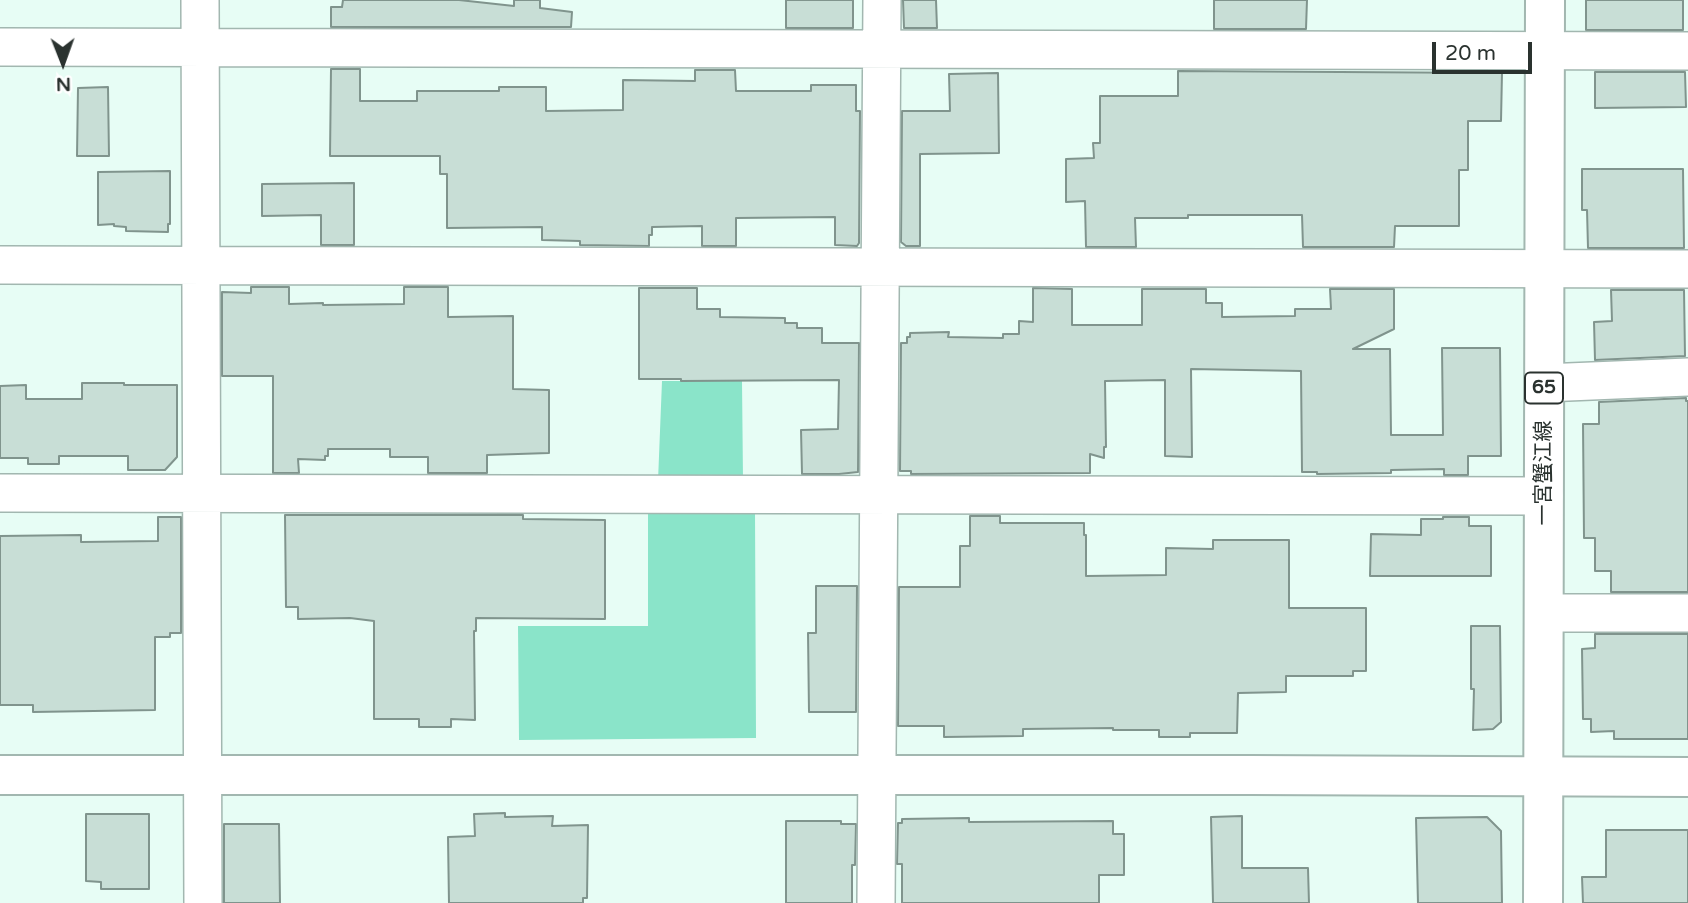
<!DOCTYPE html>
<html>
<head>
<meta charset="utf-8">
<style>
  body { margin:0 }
  #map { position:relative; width:1688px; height:903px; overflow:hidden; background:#e7fdf5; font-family:"Varela Round",sans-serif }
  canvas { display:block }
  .north { position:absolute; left:28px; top:28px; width:70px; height:70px; -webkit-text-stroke:5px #fff; paint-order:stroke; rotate:179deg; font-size:19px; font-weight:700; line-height:28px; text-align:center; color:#2a322f }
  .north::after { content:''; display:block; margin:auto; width:24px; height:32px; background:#2a322f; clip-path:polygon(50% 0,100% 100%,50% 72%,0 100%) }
  .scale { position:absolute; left:1432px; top:42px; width:100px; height:32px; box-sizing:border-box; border:4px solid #2a322f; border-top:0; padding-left:9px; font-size:21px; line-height:24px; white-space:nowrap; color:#2a322f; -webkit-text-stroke:5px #fff; paint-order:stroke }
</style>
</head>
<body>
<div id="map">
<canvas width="1688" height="903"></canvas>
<div class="north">N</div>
<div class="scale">20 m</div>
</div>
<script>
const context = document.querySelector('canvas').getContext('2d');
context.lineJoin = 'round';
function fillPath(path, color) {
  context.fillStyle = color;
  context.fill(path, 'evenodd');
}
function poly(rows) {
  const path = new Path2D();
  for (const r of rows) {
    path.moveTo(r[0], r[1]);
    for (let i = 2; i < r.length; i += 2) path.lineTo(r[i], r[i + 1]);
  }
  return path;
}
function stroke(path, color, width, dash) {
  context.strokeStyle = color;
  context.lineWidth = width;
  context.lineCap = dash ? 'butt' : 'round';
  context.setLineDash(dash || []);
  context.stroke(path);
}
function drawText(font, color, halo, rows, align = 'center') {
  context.font = font + ' "Varela Round","Noto Sans JP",sans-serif';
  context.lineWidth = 5;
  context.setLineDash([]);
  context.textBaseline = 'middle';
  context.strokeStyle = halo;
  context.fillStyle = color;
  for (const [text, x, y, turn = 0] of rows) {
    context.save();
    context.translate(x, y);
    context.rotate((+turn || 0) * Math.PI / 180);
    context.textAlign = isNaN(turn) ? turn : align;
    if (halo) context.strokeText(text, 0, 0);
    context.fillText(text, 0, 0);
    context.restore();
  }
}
const green = poly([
  [662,381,742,381,743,480,658,481],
  [755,510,756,738,519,740,518,626,648,626,648,511]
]);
const building = poly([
  [343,0,459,0,514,6,514,0,540,0,540,8,572,12,571,27,331,27,331,7,342,7,343,0],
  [786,0,853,0,853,28,786,28,786,0],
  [903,0,936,0,937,28,904,28,903,0],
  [1214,0,1307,0,1306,29,1214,29,1214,0],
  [1586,0,1683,0,1683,30,1586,30,1586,0],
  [331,69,360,69,360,101,417,101,417,91,499,91,499,87,546,87,546,111,623,110,623,80,695,81,695,70,735,70,736,91,811,91,811,85,856,85,856,111,860,111,859,243,857,246,835,245,835,217,736,218,736,246,702,246,702,226,652,227,652,235,649,235,649,246,580,245,580,241,542,240,542,227,447,228,447,174,440,174,440,156,330,156,331,69],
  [1178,71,1502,73,1501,121,1468,121,1468,170,1459,170,1459,226,1395,226,1394,247,1303,247,1302,215,1188,215,1188,218,1135,218,1136,247,1086,247,1085,201,1066,202,1066,159,1094,158,1093,143,1100,143,1100,96,1178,96,1178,71],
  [1595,72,1685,72,1686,107,1595,108,1595,72],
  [998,73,999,153,920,154,920,246,906,246,901,242,902,111,950,111,949,74,998,73],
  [108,87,109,156,77,156,78,88,108,87],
  [1582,169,1683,169,1684,248,1588,248,1587,210,1582,210,1582,169],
  [170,171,170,224,168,224,168,232,126,231,126,227,114,226,114,224,98,225,98,172,170,171],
  [354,183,354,245,321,245,321,215,262,216,262,184,354,183],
  [251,287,289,287,289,304,323,303,323,305,404,304,404,287,448,287,448,317,513,316,513,389,549,390,549,453,487,455,487,473,428,473,428,457,390,457,390,449,328,449,328,456,325,456,325,460,298,459,299,473,273,473,273,376,222,376,222,292,251,293,251,287],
  [639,288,697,288,697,309,720,309,720,317,785,318,785,323,797,323,797,328,822,328,822,343,859,343,858,472,839,474,802,474,801,430,838,429,839,380,681,381,681,379,639,379,639,288],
  [1033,288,1072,289,1072,325,1142,325,1142,289,1206,289,1206,303,1222,303,1222,317,1295,316,1295,309,1331,309,1330,289,1394,289,1394,329,1353,349,1390,349,1391,435,1443,435,1442,348,1500,348,1501,456,1468,456,1468,475,1444,475,1444,469,1391,470,1391,473,1317,474,1317,472,1302,472,1301,371,1191,369,1192,457,1165,456,1165,380,1105,381,1106,447,1104,447,1104,458,1090,454,1090,473,911,474,911,471,900,471,901,343,907,343,907,337,910,337,910,333,949,332,948,337,1003,338,1003,334,1019,334,1019,321,1033,322,1033,288],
  [1611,290,1684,290,1685,356,1595,360,1594,322,1612,321,1611,290],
  [82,383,124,383,124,385,177,385,177,457,165,470,128,470,128,456,59,456,59,464,28,464,28,458,0,458,0,386,26,385,26,399,82,399,82,383],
  [1686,398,1686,401,1688,401,1688,592,1611,592,1611,571,1595,571,1595,538,1584,538,1583,424,1599,424,1599,402,1686,398],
  [285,515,523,515,523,519,605,520,605,619,476,618,476,631,474,631,475,720,451,719,451,727,419,727,419,719,374,719,374,621,350,618,298,619,298,607,286,607,285,515],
  [970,516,1000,516,1000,523,1084,523,1084,535,1086,535,1086,576,1166,575,1166,548,1213,549,1213,540,1289,540,1289,608,1366,608,1366,671,1353,671,1353,676,1286,676,1286,692,1238,693,1237,733,1190,733,1190,737,1159,737,1159,730,1113,730,1113,728,1023,729,1023,736,944,737,944,726,898,726,899,587,960,587,960,546,970,546,970,516],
  [158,517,181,517,181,633,170,633,170,637,155,637,155,710,33,712,33,705,0,705,0,536,81,535,81,542,158,541,158,517],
  [1443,517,1469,517,1469,526,1491,526,1491,576,1370,576,1371,534,1421,535,1421,519,1443,519,1443,517],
  [816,586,857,586,856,712,809,712,808,633,816,633,816,586],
  [1471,626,1500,626,1501,722,1493,729,1473,730,1474,689,1471,689,1471,626],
  [1595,634,1688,634,1688,739,1614,739,1614,731,1591,732,1591,719,1583,719,1582,649,1595,648,1595,634],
  [505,813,505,817,553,816,552,826,588,825,587,898,583,898,583,903,449,903,448,837,475,836,474,814,505,813],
  [86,814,149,814,149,889,101,889,101,882,86,881,86,814],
  [1242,816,1242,868,1308,868,1309,903,1213,903,1211,817,1242,816],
  [1487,817,1501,831,1502,903,1418,903,1416,818,1487,817],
  [969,818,969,822,1113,821,1113,834,1124,834,1124,875,1099,875,1099,903,902,903,902,864,897,864,898,823,902,823,902,819,969,818],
  [786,821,841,821,841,824,856,824,855,865,852,865,852,903,786,903,786,821],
  [224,824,279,824,280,903,224,903,224,824],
  [1606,830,1688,830,1688,903,1583,903,1582,877,1606,877,1606,830]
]);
const minor = poly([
  [200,0,203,903],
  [0,47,1688,51],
  [0,265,1688,269],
  [1544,383,1688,377],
  [0,493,1544,496],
  [1544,613,1688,613],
  [876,903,882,0]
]);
const tertiary = poly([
  [0,775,1252,775,1688,777]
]);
const primary = poly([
  [1543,903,1545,0]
]);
const shields = [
  [1544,388,38]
];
const shieldNames = [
  ["65",1544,388]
];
const streetNames = [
  ["一宮蟹江線",1544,473,-90]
];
fillPath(green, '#8ae4c9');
fillPath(building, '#c8ded6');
stroke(building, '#80948d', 2);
stroke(minor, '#a2b7b0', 40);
stroke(tertiary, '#a2b7b0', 42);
stroke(primary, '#a2b7b0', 42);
stroke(minor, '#fff', 37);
stroke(tertiary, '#fff', 38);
stroke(primary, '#fff', 38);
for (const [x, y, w] of shields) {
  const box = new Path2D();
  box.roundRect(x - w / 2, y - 15.5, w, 31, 5);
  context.fillStyle = '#fff';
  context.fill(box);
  stroke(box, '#2a322f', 2);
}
drawText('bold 19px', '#2a322f', null, shieldNames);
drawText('21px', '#2a322f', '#fff', streetNames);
</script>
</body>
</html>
